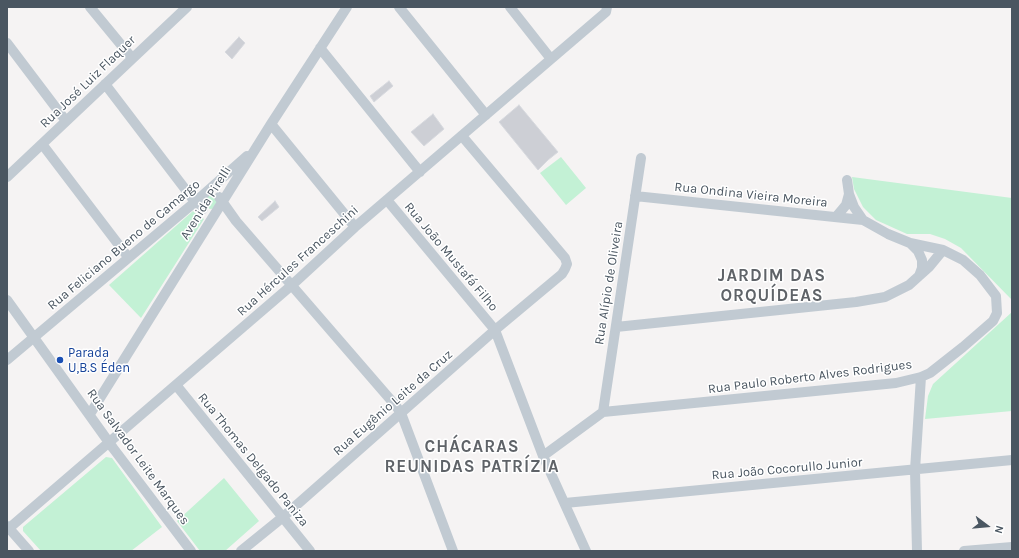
<!DOCTYPE html>
<html>
<head>
<meta charset="utf-8">
<style>
  body { margin:0 }
  #map { position:relative; width:1019px; height:558px; overflow:hidden; background:#f5f3f3; font-family:Karla,sans-serif }
  canvas { display:block }
  .frame { position:absolute; inset:0; border:8px solid #4a5661; pointer-events:none }
  .north { position:absolute; left:967px; top:506px; width:40px; height:40px; -webkit-text-stroke:3px #fff; paint-order:stroke; rotate:106deg; font-size:11px; font-weight:700; line-height:16px; text-align:center; color:#4a5661 }
  .north::after { content:''; display:block; margin:auto; width:14px; height:18px; background:#4a5661; clip-path:polygon(50% 0,100% 100%,50% 72%,0 100%) }
</style>
</head>
<body>
<div id="map">
<canvas width="1019" height="558"></canvas>
<div class="frame"></div>
<div class="north">N</div>
</div>
<script>
const context = document.querySelector('canvas').getContext('2d');
context.lineJoin = 'round';
function fillPath(path, color) {
  context.fillStyle = color;
  context.fill(path, 'evenodd');
}
function poly(rows) {
  const path = new Path2D();
  for (const r of rows) {
    if (r.length === 3) {
      path.moveTo(r[0] + r[2], r[1]);
      path.arc(r[0], r[1], r[2], 0, 2 * Math.PI);
      continue;
    }
    path.moveTo(r[0], r[1]);
    for (let i = 2; i < r.length; i += 2) path.lineTo(r[i], r[i + 1]);
  }
  return path;
}
function stroke(path, color, width, dash) {
  context.strokeStyle = color;
  context.lineWidth = width;
  context.lineCap = dash ? 'butt' : 'round';
  context.setLineDash(dash || []);
  context.stroke(path);
}
function drawText(font, color, halo, rows, align = 'center') {
  context.font = font + ' Karla,sans-serif';
  context.lineWidth = 3;
  context.setLineDash([]);
  context.textBaseline = 'middle';
  context.strokeStyle = halo;
  context.fillStyle = color;
  for (const [text, x, y, turn = 0] of rows) {
    context.save();
    context.translate(x, y);
    context.rotate((+turn || 0) * Math.PI / 180);
    context.textAlign = isNaN(turn) ? turn : align;
    if (halo) context.strokeText(text, 0, 0);
    context.fillText(text, 0, 0);
    context.restore();
  }
}
const green = poly([
  [561,157,586,188,566,205,540,173],
  [852,177,1012,198,1012,300,961,248,945,239,930,234,907,234,876,220,863,207,854,189],
  [211,202,7],
  [193,211,196,214,204,219,141,318,109,285],
  [1012,312,1012,411,925,419,928,396,933,384],
  [106,457,112,458,162,527,131,551,41,551,23,531,23,527],
  [224,478,259,521,225,551,200,551,177,521]
]);
const building = poly([
  [239,37,245,43,232,59,225,52,239,37],
  [389,81,393,86,374,102,370,96,389,81],
  [519,105,558,152,548,160,538,170,499,122,519,105],
  [433,114,444,129,424,146,411,132,433,114],
  [275,201,279,207,262,221,258,217,275,201]
]);
const minor = poly([
  [90,7,132,58],
  [399,7,486,115],
  [510,7,551,59],
  [7,43,66,121],
  [320,48,420,172],
  [105,84,195,202,203,209],
  [271,124,355,227],
  [42,144,128,257],
  [7,177,187,7],
  [635,196,863,220],
  [219,197,236,221,396,406,401,413,453,551],
  [387,200,495,330,543,456,586,551],
  [836,217,846,205,849,194],
  [910,243,918,251,922,260,922,268,919,276],
  [7,300,113,448,191,551],
  [616,327,856,302,885,297,909,285,929,267,943,250],
  [7,360,195,202,247,156],
  [176,385,310,551],
  [603,412,896,383,921,377,930,373,963,347,993,321,997,313,996,296,980,275,963,260,943,250,910,243,888,234,863,220,854,207,849,194,847,180],
  [603,412,641,158],
  [90,414,271,124,347,7],
  [543,456,603,412],
  [565,503,1012,460],
  [7,526,29,551],
  [7,530,292,285,355,227,606,12,607,7],
  [241,551,283,517,495,330,562,274,565,269,567,264,565,258,462,136],
  [917,551,915,470,921,377],
  [964,551,1012,547]
]);
const markers = [
  [60,360,4,"#1a4fb4"]
];
const streetNames = [
  ["Rua José Luiz Flaquer",88,82,-44],
  ["Rua Ondina Vieira Moreira",751,195,6],
  ["Avenida Pirelli",206,203,-58],
  ["Rua Feliciano Bueno de Camargo",124,245,-40],
  ["Rua João Mustafá Filho",451,257,50],
  ["Rua Hércules Franceschini",298,261,-42],
  ["Rua Alípio de Oliveira",609,283,-81],
  ["Rua Paulo Roberto Alves Rodrigues",810,377,-7],
  ["Rua Eugênio Leite da Cruz",393,403,-41],
  ["Rua Salvador Leite Marques",138,457,54],
  ["Rua Thomas Delgado Paniza",253,460,51],
  ["Rua João Cocorullo Junior",787,469,-5]
];
const transitNames = [
  ["Parada",68,353],
  ["U,B.S Éden",68,368]
];
const districtNames = [
  ["JARDIM DAS",772,276],
  ["ORQUÍDEAS",772,296],
  ["CHÁCARAS",472,447],
  ["REUNIDAS PATRÍZIA",472,467]
];
fillPath(green, '#c3f1d5');
fillPath(building, '#cdcfd5');
stroke(building, '#d7d9de', 1);
stroke(minor, '#c1cad2', 10);
for (const [x, y, r, color] of markers) {
  const dot = new Path2D();
  dot.arc(x, y, r, 0, 2 * Math.PI);
  context.fillStyle = color;
  context.fill(dot);
  stroke(dot, '#fff', 1.5);
}
drawText('13px', '#4a5661', '#fff', streetNames);
drawText('13px', '#164399', '#fff', transitNames, 'left');
context.letterSpacing = '1px';
drawText('bold 17px', '#5f6368', '#fff', districtNames);
context.letterSpacing = '0px';
</script>
</body>
</html>
